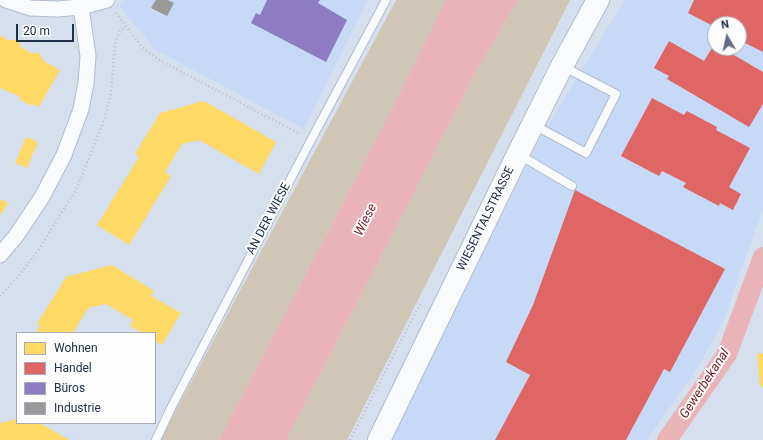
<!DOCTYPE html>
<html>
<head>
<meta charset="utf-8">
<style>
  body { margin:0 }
  #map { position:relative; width:763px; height:440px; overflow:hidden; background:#d6dfed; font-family:Roboto,sans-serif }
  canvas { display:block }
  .legend { position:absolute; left:16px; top:332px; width:140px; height:92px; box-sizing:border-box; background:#fdfdfd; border:1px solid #a5abb5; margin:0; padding:5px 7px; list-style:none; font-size:12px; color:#203049 }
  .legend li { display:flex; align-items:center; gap:8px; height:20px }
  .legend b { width:20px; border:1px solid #a5abb5 }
  .north { position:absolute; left:707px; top:16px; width:40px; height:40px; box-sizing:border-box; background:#fdfdfd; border:1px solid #a5abb5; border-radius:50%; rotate:351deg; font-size:11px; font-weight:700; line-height:16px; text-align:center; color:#203049 }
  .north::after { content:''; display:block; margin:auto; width:14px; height:18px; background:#606d82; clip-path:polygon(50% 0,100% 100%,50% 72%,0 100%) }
  .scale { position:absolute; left:16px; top:24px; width:58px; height:18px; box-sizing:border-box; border:2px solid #203049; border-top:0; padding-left:5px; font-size:12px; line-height:14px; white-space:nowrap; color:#203049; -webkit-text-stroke:3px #fdfdfd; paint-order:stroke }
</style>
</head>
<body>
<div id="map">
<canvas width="763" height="440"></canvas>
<ul class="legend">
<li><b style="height:11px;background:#ffd966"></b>Wohnen</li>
<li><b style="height:11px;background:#e06666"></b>Handel</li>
<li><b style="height:11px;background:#8e7cc3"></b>Büros</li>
<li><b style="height:11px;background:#999"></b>Industrie</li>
</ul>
<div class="north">N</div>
<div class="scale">20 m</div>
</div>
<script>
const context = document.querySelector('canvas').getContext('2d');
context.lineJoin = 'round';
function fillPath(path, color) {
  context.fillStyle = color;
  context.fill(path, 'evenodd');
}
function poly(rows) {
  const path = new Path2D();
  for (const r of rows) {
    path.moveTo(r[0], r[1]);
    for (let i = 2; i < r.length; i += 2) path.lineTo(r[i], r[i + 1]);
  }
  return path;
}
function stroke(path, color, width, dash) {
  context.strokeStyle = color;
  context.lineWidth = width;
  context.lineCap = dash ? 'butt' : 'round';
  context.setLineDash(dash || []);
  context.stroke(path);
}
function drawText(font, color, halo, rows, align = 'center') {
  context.font = font + ' Roboto,sans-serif';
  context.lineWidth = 4;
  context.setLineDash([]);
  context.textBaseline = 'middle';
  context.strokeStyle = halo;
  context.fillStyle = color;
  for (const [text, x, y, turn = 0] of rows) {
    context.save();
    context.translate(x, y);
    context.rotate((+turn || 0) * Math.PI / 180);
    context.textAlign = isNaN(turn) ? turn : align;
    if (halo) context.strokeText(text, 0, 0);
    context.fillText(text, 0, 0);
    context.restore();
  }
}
const built = poly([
  [125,0,368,0,304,129,156,50,118,5],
  [625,0,763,0,763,209,723,322,698,367,647,440,391,440,543,133],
  [715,24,739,24,739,48,715,48]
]);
const green = poly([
  [396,0,446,0,389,115,219,440,160,440],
  [518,0,570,0,347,440,286,440,478,68]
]);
const water = poly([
  [446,0,518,0,478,68,286,440,219,440,389,115]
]);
const homes = poly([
  [0,35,8,40,16,40,19,43,21,47,31,53,39,53,44,61,60,70,39,107,33,104,32,106,19,99,21,97,0,88],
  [204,101,276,142,259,174,199,140,182,144,165,172,171,176,129,245,97,225,139,157,135,154,160,113],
  [26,137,38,142,27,168,15,163],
  [0,199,8,203,0,216],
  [112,265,154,291,151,296,181,313,162,345,155,341,155,333,142,333,130,326,133,320,106,304,88,308,73,333,36,333,40,326,37,324,66,277],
  [763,353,763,386,760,387,757,354],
  [17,419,17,423,40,423,69,440,0,440,0,423]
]);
const shops = poly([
  [694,0,763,0,763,52,739,40,739,24,715,24,715,27,688,13],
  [669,41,704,61,715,43,715,48,722,48,763,72,763,104,749,127,667,79,669,76,654,68],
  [652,98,684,115,687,111,717,127,716,130,750,148,729,187,741,194,733,210,720,203,719,206,683,187,686,183,662,171,659,176,621,156],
  [575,190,725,269,670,372,664,369,626,440,495,440,530,375,506,362,533,305]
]);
const offices = poly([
  [267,0,320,0,318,3,347,20,326,62,251,23,256,13,260,15]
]);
const industry = poly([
  [156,0,168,0,174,3,167,16,151,8]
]);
const canal = poly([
  [667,440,727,354,763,257]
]);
const path = poly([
  [116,13,142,47,159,60,300,134],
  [0,296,21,273,39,249,77,188,104,120,111,94,115,44,119,33,125,26],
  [350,440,420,304]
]);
const lane = poly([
  [534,125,586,153,616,94,562,66],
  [518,154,572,186],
  [156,440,171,408,311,140,386,0]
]);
const street = poly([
  [6,0,30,8,57,9,81,7,107,0],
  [0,255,16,236,42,197,64,155,81,109,86,83,88,56,81,7]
]);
const primary = poly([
  [379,440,518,154,562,66,598,0]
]);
const streetNames = [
  ["AN DER WIESE",269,219,-62],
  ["WIESENTALSTRASSE",486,219,-64]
];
const waterNames = [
  ["Wiese",366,220,-63],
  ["Gewerbekanal",705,384,-57]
];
fillPath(built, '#c6d9f6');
fillPath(green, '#d0c6b5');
fillPath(water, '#e9b3b8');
fillPath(homes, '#ffd966');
fillPath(shops, '#e06666');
fillPath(offices, '#8e7cc3');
fillPath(industry, '#999');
stroke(canal, '#e9b3b8', 20);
stroke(lane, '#b0bcce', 10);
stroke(street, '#b0bcce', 17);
stroke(primary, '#b0bcce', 24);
stroke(path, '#bbc0c9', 2.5, [1, 3]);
stroke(lane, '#f9fafc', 8);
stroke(street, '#f9fafc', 15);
stroke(primary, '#f9fafc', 22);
drawText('12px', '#203049', '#fdfdfd', streetNames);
drawText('italic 13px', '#751925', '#fdfdfd', waterNames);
</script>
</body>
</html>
